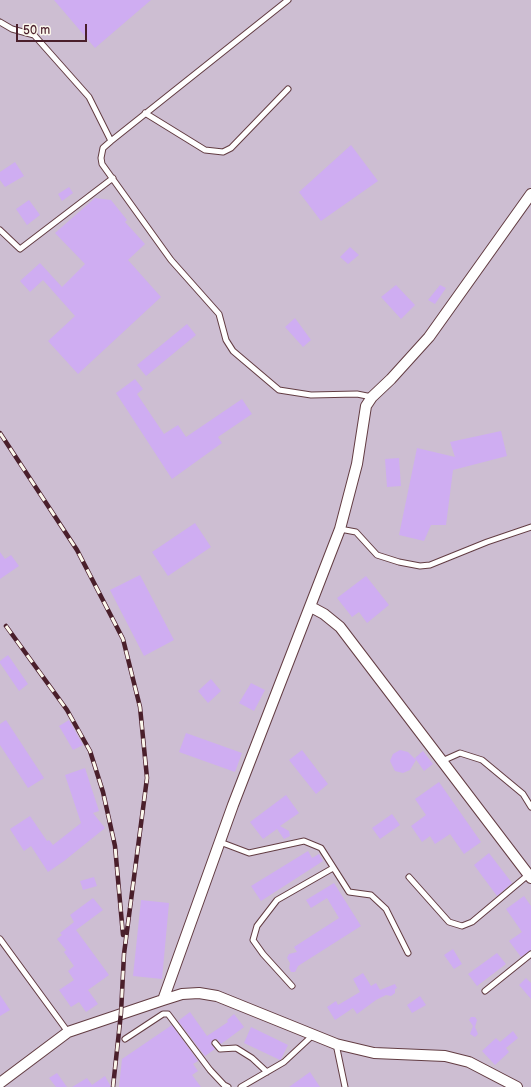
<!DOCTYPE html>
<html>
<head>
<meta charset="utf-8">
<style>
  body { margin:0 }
  #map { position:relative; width:531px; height:1087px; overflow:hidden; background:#f2e8ce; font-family:"Balsamiq Sans",sans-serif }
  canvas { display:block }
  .scale { position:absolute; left:16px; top:24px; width:71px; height:18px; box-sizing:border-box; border:2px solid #4a1f2b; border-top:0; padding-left:5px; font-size:12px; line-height:14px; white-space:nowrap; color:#4a1f2b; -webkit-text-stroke:3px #fbf7ec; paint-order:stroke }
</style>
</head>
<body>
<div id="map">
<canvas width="531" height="1087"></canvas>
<div class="scale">50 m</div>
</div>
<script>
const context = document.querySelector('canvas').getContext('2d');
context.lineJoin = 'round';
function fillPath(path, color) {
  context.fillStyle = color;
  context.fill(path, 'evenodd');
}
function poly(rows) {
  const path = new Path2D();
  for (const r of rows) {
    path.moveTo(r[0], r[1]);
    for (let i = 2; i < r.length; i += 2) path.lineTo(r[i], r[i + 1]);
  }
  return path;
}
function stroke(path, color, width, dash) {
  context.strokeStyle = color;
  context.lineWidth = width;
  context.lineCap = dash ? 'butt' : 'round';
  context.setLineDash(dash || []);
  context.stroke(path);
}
const industrial = poly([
  [0,0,531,0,531,1087,0,1087]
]);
const building = poly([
  [54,0,151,0,95,48],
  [351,145,378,181,321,221,299,192],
  [15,162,24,176,5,187,0,180,0,172],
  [69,187,73,193,62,201,58,194],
  [95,198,111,200,127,220,125,222,145,244,128,260,161,297,78,374,48,341,75,316,43,280,30,292,20,281,40,263,62,287,85,264,55,233],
  [29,200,40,215,27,225,16,209],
  [350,247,359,255,348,264,340,257],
  [396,285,415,305,401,319,381,297],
  [440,285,446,288,435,304,428,300],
  [295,318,311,340,303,347,285,327],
  [187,324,196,335,146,376,137,365],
  [135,379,143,389,137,394,164,434,178,425,186,437,242,399,252,414,218,437,222,443,172,479,116,393],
  [501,431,507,456,453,470,446,525,431,525,424,541,399,535,417,448,455,457,450,442],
  [399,458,401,486,387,487,385,459],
  [195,523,211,547,168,576,152,552],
  [0,552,5,559,11,555,19,566,0,579],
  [140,575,174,640,144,656,110,590],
  [366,576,389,605,367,623,359,612,352,617,337,598],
  [8,655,28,684,19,691,0,663,0,661],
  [211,679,221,691,208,703,198,691],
  [251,683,265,690,254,711,239,703],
  [6,720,44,778,28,788,0,745,0,724],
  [69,720,83,745,73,750,59,726],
  [186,733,242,753,235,772,179,752],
  [302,750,328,784,316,794,289,760],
  [400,750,408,752,416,760,410,770,403,773,395,771,390,761,393,754],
  [423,751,433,764,424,771,415,758],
  [85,768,99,811,93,813,105,828,64,861,48,872,31,846,24,851,10,829,30,816,47,841,49,840,53,845,81,823,65,775],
  [439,782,481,842,464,854,450,834,435,844,430,836,422,842,411,826,426,815,415,799],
  [286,795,299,813,280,826,289,831,290,836,284,839,277,829,263,839,250,822],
  [392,814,400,825,380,839,372,828],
  [308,851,312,858,319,854,323,861,261,901,251,886],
  [489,853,512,883,497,896,474,865],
  [94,877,97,886,83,890,80,881],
  [334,883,361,926,298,966,295,972,291,972,289,968,290,963,287,958,289,954,297,952,294,947,339,918,327,898,311,908,306,900],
  [524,896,531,906,531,950,521,957,509,941,522,932,506,909],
  [93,898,103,910,76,930,109,975,88,990,98,1004,86,1012,79,1002,71,1007,59,990,74,980,68,971,74,966,64,952,66,950,57,939,62,935,60,933,74,922,70,915],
  [141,900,169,903,162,979,133,976],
  [453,949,462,964,454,969,444,955],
  [497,953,506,964,477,986,468,974],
  [363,973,371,986,376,983,380,990,395,984,397,988,395,989,395,993,391,996,386,995,376,1000,357,1014,353,1008,335,1020,327,1007,336,1001,338,1005,360,992,353,979],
  [526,978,531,983,531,999,519,985],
  [0,995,10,1010,0,1016],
  [420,996,426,1005,412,1013,407,1005],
  [190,1012,207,1036,228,1022,227,1020,234,1014,244,1027,221,1044,217,1039,213,1040,211,1044,215,1049,205,1056,178,1021],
  [471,1017,475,1017,477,1020,475,1027,478,1034,475,1037,470,1034,473,1026,469,1020],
  [172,1025,198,1061,193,1064,198,1071,192,1075,201,1087,119,1087,122,1059],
  [251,1027,288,1045,281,1059,280,1060,244,1043],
  [513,1031,518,1038,506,1048,509,1052,495,1065,482,1051,496,1038,500,1042],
  [310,1072,320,1087,289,1087],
  [57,1073,67,1087,56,1087,49,1078],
  [105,1076,111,1087,72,1087,87,1078,92,1085]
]);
const lane = poly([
  [288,0,111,141,103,148,101,158,102,164,171,260,219,314,226,340,233,351,279,390,311,395,357,394,372,397],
  [0,22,12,29,34,35,89,97,111,141],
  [145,113,205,150,223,152,231,148,288,89],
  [0,230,20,249,113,178],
  [340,529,356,532,377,555,399,562,420,566,430,565,487,542,531,527],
  [442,761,460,753,482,760,523,794,531,807],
  [220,842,249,853,304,841,321,848,349,892,371,895,386,909,408,953],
  [409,877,449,922,462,926,472,922,528,875],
  [0,939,68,1032],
  [292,986,263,954,253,940,257,926,277,900,333,868],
  [485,991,531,954],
  [125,1039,163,1014,168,1014,210,1070,224,1085,228,1087],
  [215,1043,220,1049,236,1048,252,1058,267,1072],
  [336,1044,345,1087],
  [241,1087,284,1062,313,1035]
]);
const street = poly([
  [311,607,324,614,340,627,531,878],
  [163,1000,233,805,340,529,357,464,366,406,372,397,391,379,429,337,531,194],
  [0,1083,68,1032,163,1000,182,994,199,993,217,996,336,1044,374,1053,445,1056,469,1062,517,1087]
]);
const rail = poly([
  [0,433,77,550,123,639,140,707,147,778,124,954,121,1013,113,1087],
  [6,626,67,710,90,751,103,792,115,846,123,935]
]);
fillPath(industrial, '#cdbed2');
fillPath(building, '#cfadf2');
stroke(lane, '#633d43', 7);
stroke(street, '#633d43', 12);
stroke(lane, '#fff', 5);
stroke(street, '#fff', 10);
stroke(rail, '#4a1f2b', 4.5);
stroke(rail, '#fbf7ec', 3, [9]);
</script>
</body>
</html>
